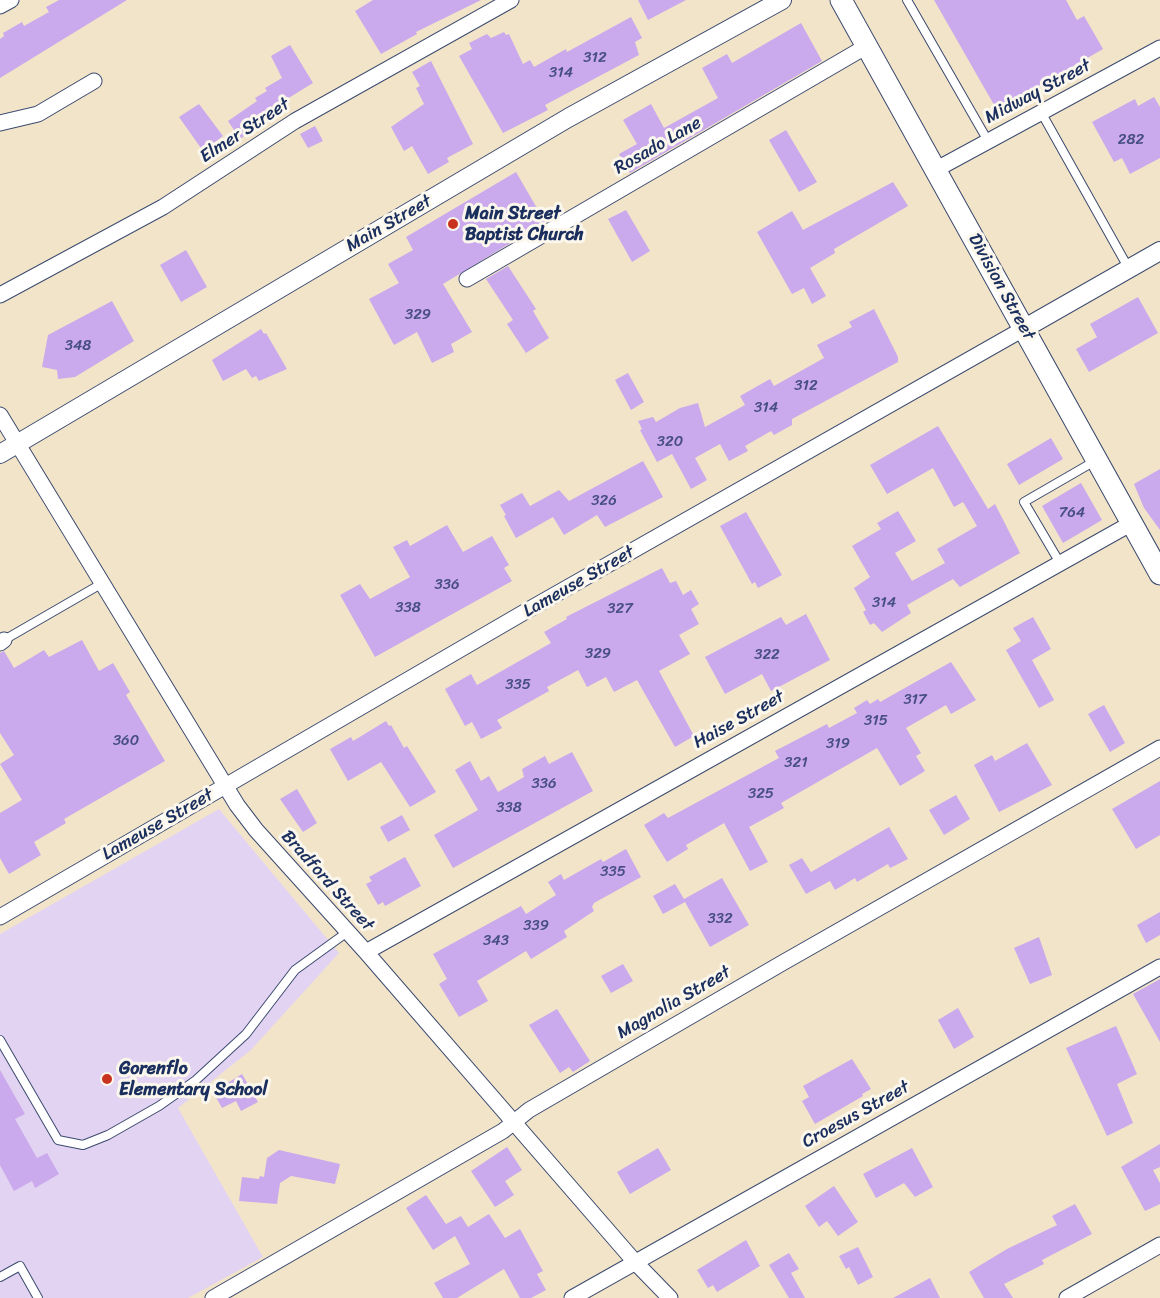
<!DOCTYPE html>
<html>
<head>
<meta charset="utf-8">
<style>
  body { margin:0 }
  canvas { display:block; background:#f2e4c9 }
</style>
</head>
<body>
<canvas width="1160" height="1298"></canvas>
<script>
const context = document.querySelector('canvas').getContext('2d');
context.lineJoin = 'round';
function fillPath(path, color) {
  context.fillStyle = color;
  context.fill(path, 'evenodd');
}
function poly(rows) {
  const path = new Path2D();
  for (const r of rows) {
    path.moveTo(r[0], r[1]);
    for (let i = 2; i < r.length; i += 2) path.lineTo(r[i], r[i + 1]);
  }
  return path;
}
function stroke(path, color, width, dash) {
  context.strokeStyle = color;
  context.lineWidth = width;
  context.lineCap = dash ? 'butt' : 'round';
  context.setLineDash(dash || []);
  context.stroke(path);
}
function drawText(font, color, halo, rows, align = 'center') {
  context.font = font + ' Sriracha,sans-serif';
  context.lineWidth = 6;
  context.setLineDash([]);
  context.textBaseline = 'middle';
  context.strokeStyle = halo;
  context.fillStyle = color;
  for (const [text, x, y, turn = 0] of rows) {
    context.save();
    context.translate(x, y);
    context.rotate((+turn || 0) * Math.PI / 180);
    context.textAlign = isNaN(turn) ? turn : align;
    if (halo) context.strokeText(text, 0, 0);
    context.fillText(text, 0, 0);
    context.restore();
  }
}
const built = poly([
  [219,809,339,953,251,1050,178,1108,263,1257,188,1298,0,1298,0,934]
]);
const building = poly([
  [59,0,127,0,0,78,0,39,4,36,3,33,22,22,24,26,49,12,46,7],
  [373,0,481,0,416,32,417,34,381,54,355,11],
  [638,0,686,0,648,20],
  [934,0,1066,0,1077,20,1084,16,1103,49,997,110],
  [631,17,642,38,635,42,639,55,545,105,548,110,503,133,459,56,472,49,469,43,487,34,491,38,504,32,506,35,509,34,523,64,530,60,534,67,566,49,567,52],
  [801,23,822,61,630,173,619,154,637,144,623,120,651,104,664,128,718,98,702,68,727,54,732,63],
  [290,45,313,83,282,102,284,106,240,139,228,121,257,101,255,98,267,91,265,88,282,78,271,56],
  [431,61,473,144,447,158,449,162,428,174,412,146,404,151,391,127,424,104,416,88,420,86,412,72],
  [1154,97,1160,107,1160,158,1130,174,1122,158,1114,162,1092,122,1135,99,1138,106],
  [199,104,223,136,203,151,179,117],
  [315,126,323,141,308,148,300,134],
  [786,130,817,182,799,192,769,140],
  [516,172,545,222,443,284,472,332,451,344,454,352,432,363,417,332,394,345,369,299,399,283,388,264,413,250,406,237],
  [893,182,908,206,834,249,835,253,810,268,826,296,812,304,804,288,792,294,757,232,792,211,803,230],
  [626,210,650,251,632,262,608,219],
  [186,250,207,287,181,302,160,265],
  [508,266,536,309,533,311,549,338,526,353,507,324,513,320,486,279],
  [1138,297,1158,333,1089,372,1076,349,1097,337,1090,324],
  [112,301,134,341,75,377,58,379,57,370,42,367,48,335],
  [874,309,898,357,898,362,792,419,792,425,774,435,771,431,745,446,748,451,729,461,720,444,695,458,707,480,691,489,672,454,657,462,640,430,642,429,638,421,653,417,656,422,680,408,698,403,705,427,745,405,740,396,770,379,774,386,824,358,817,345,852,327,849,322],
  [261,329,264,334,266,333,287,369,259,381,256,376,252,378,246,369,223,381,212,360],
  [628,373,644,402,631,410,615,380],
  [938,426,988,509,995,504,1020,553,960,587,953,579,907,605,911,613,882,632,874,623,870,625,863,612,866,610,854,588,870,577,852,546,881,529,877,523,898,511,916,541,895,553,912,581,945,563,937,549,977,526,963,502,954,507,933,468,887,494,870,465],
  [1051,438,1063,459,1019,485,1007,464],
  [643,461,663,497,605,527,597,515,564,535,553,517,516,538,504,516,506,515,500,505,522,493,530,506,559,490,569,501],
  [1160,469,1160,530,1144,508,1134,484],
  [1081,483,1102,520,1063,543,1042,506],
  [746,512,782,575,758,588,755,582,752,584,720,526],
  [447,525,463,552,492,536,509,565,504,568,512,581,375,657,340,595,360,584,370,599,410,577,393,547,407,540,410,546],
  [662,568,670,583,676,581,683,595,691,590,699,604,691,609,699,624,679,635,690,654,659,671,694,736,675,747,637,680,614,692,606,677,587,687,578,670,547,687,549,691,497,720,502,728,481,739,472,722,465,726,445,689,471,674,477,685,551,643,544,632,567,619,566,617],
  [806,614,830,660,771,691,762,674,725,694,705,657,781,617,786,625],
  [1033,617,1051,649,1032,660,1054,700,1039,708,1006,650,1021,641,1013,628],
  [82,640,99,671,113,663,130,692,126,695,165,761,64,819,66,823,34,842,41,855,9,874,0,858,0,813,22,800,0,764,14,755,0,733,0,653,4,651,14,668,44,650,49,657],
  [951,662,976,700,951,714,946,705,906,728,921,753,916,756,925,771,900,786,877,748,781,803,784,808,749,827,768,862,750,871,724,823,686,845,688,849,667,862,644,825,664,813,668,818,779,758,775,751,827,724,829,728,857,713,854,708,867,700,870,704,878,699,880,702],
  [1104,705,1125,743,1110,752,1088,714],
  [386,721,389,726,391,725,404,748,407,746,436,792,410,807,381,762,348,781,330,749,351,737,353,741],
  [1027,743,1052,785,999,812,974,765,992,755,995,761],
  [572,752,593,791,453,868,434,835,478,810,455,770,470,761,481,781,489,776,498,792,524,777,522,769,545,756,549,764],
  [1160,781,1160,835,1136,849,1112,809],
  [297,789,317,823,303,832,280,799],
  [956,795,970,819,944,835,929,810],
  [402,815,410,830,388,842,380,827],
  [889,827,908,859,890,868,888,864,857,882,855,878,835,890,830,881,806,894,789,865,802,858,811,872],
  [626,849,641,877,594,903,592,907,594,911,564,931,567,937,531,959,526,951,477,981,488,1001,459,1017,439,984,447,979,433,954,521,906,526,914,556,895,548,882,561,874,564,880,601,859,603,862],
  [405,857,421,886,385,906,383,902,378,905,366,884,372,881,369,877],
  [722,878,749,925,710,947,685,902,663,914,653,896,675,884,684,899],
  [1160,912,1160,935,1146,943,1137,925],
  [1039,937,1052,975,1030,984,1014,948],
  [623,964,633,981,611,993,601,976],
  [1160,979,1160,1042,1133,994],
  [958,1008,974,1037,954,1049,938,1020],
  [557,1009,590,1061,573,1072,569,1067,560,1073,529,1025],
  [1116,1026,1137,1074,1117,1084,1133,1123,1107,1136,1066,1048],
  [852,1059,871,1089,862,1094,863,1096,815,1124,802,1101,809,1097,803,1086],
  [0,1070,25,1114,15,1119,37,1158,47,1153,59,1174,35,1188,32,1181,14,1191,0,1165],
  [242,1074,258,1102,241,1111,236,1101,222,1108,213,1092],
  [1160,1144,1160,1167,1153,1170,1160,1183,1160,1204,1145,1211,1121,1167],
  [507,1147,522,1170,505,1181,514,1195,495,1207,471,1171],
  [658,1148,671,1170,630,1194,617,1172],
  [912,1148,933,1187,915,1197,904,1183,876,1198,863,1174],
  [279,1150,340,1164,335,1184,291,1176,280,1183,277,1204,239,1201,242,1177,259,1179,260,1176,264,1177,267,1158],
  [834,1186,858,1222,838,1236,827,1221,819,1227,805,1206],
  [426,1195,446,1224,461,1216,468,1227,489,1214,505,1238,520,1229,543,1271,537,1274,546,1290,531,1298,520,1298,504,1269,457,1298,443,1298,434,1283,470,1264,455,1236,433,1250,406,1208],
  [1075,1204,1092,1234,1042,1260,1044,1264,1004,1284,1013,1298,984,1298,969,1272,1007,1249,1057,1225,1052,1216],
  [746,1240,760,1266,717,1292,713,1285,708,1288,697,1270],
  [858,1247,873,1277,858,1285,849,1267,846,1269,839,1256],
  [789,1253,799,1269,791,1273,805,1298,789,1298,769,1265],
  [930,1278,940,1298,893,1298]
]);
const service = poly([
  [907,0,988,141],
  [1041,112,1129,269],
  [1060,563,1024,502,1095,461],
  [4,640,101,584],
  [0,1040,58,1140,83,1145,108,1135,159,1106,196,1080,246,1034,295,970,346,933],
  [0,1277,20,1266,38,1298]
]);
const minor = poly([
  [0,6,11,0],
  [0,123,38,114,94,81],
  [935,170,1160,48],
  [467,279,867,46],
  [0,295,163,207,295,121,511,0],
  [0,415,237,805,256,830,366,952,635,1262,670,1298],
  [0,643,4,640],
  [0,917,528,610,1025,328],
  [366,952,1132,523],
  [213,1298,503,1131,529,1110,784,962,1160,748],
  [572,1298,1160,967],
  [1067,1298,1160,1245]
]);
const tertiary = poly([
  [1025,328,1160,251],
  [0,454,568,118,782,0]
]);
const secondary = poly([
  [841,0,1160,574]
]);
const markers = [
  [453,224,6,"#c8321e"],
  [107,1079,6,"#c8321e"]
];
const numberNames = [
  ["312",595,58],
  ["314",561,73],
  ["282",1131,140],
  ["329",418,315],
  ["348",78,346],
  ["312",806,386],
  ["314",766,408],
  ["320",670,442],
  ["326",604,501],
  ["764",1072,513],
  ["336",447,585],
  ["314",884,603],
  ["338",408,608],
  ["327",620,609],
  ["329",598,654],
  ["322",767,655],
  ["335",518,685],
  ["317",915,700],
  ["315",876,721],
  ["360",126,741],
  ["319",838,744],
  ["321",796,763],
  ["336",544,784],
  ["325",761,794],
  ["338",509,808],
  ["335",613,872],
  ["332",720,919],
  ["339",536,926],
  ["343",496,941]
];
const streetNames = [
  ["Midway Street",1038,92,-28],
  ["Elmer Street",245,131,-33],
  ["Rosado Lane",658,146,-30],
  ["Main Street",389,224,-30],
  ["Division Street",1001,287,61],
  ["Lameuse Street",579,582,-30],
  ["Haise Street",739,720,-29],
  ["Lameuse Street",158,825,-30],
  ["Bradford Street",327,881,48],
  ["Magnolia Street",674,1003,-30],
  ["Croesus Street",856,1115,-29]
];
const poiNames = [
  ["Main Street",465,214],
  ["Baptist Church",465,235],
  ["Gorenflo",119,1069],
  ["Elementary School",119,1090]
];
fillPath(built, '#e3d3f2');
fillPath(building, '#caa9ec');
stroke(service, '#3b4a6e', 10);
stroke(minor, '#3b4a6e', 17);
stroke(tertiary, '#3b4a6e', 20);
stroke(secondary, '#3b4a6e', 23);
stroke(service, '#fff', 8);
stroke(minor, '#fff', 15);
stroke(tertiary, '#fff', 18);
stroke(secondary, '#fff', 21);
for (const [x, y, r, color] of markers) {
  const dot = new Path2D();
  dot.arc(x, y, r, 0, 2 * Math.PI);
  context.fillStyle = color;
  context.fill(dot);
  stroke(dot, '#fbf7ec', 2);
}
drawText('15px', '#474e82', null, numberNames);
drawText('18px', '#1b2f5e', '#fbf7ec', streetNames);
drawText('bold 18px', '#1b2f5e', '#fbf7ec', poiNames, 'left');
</script>
</body>
</html>
